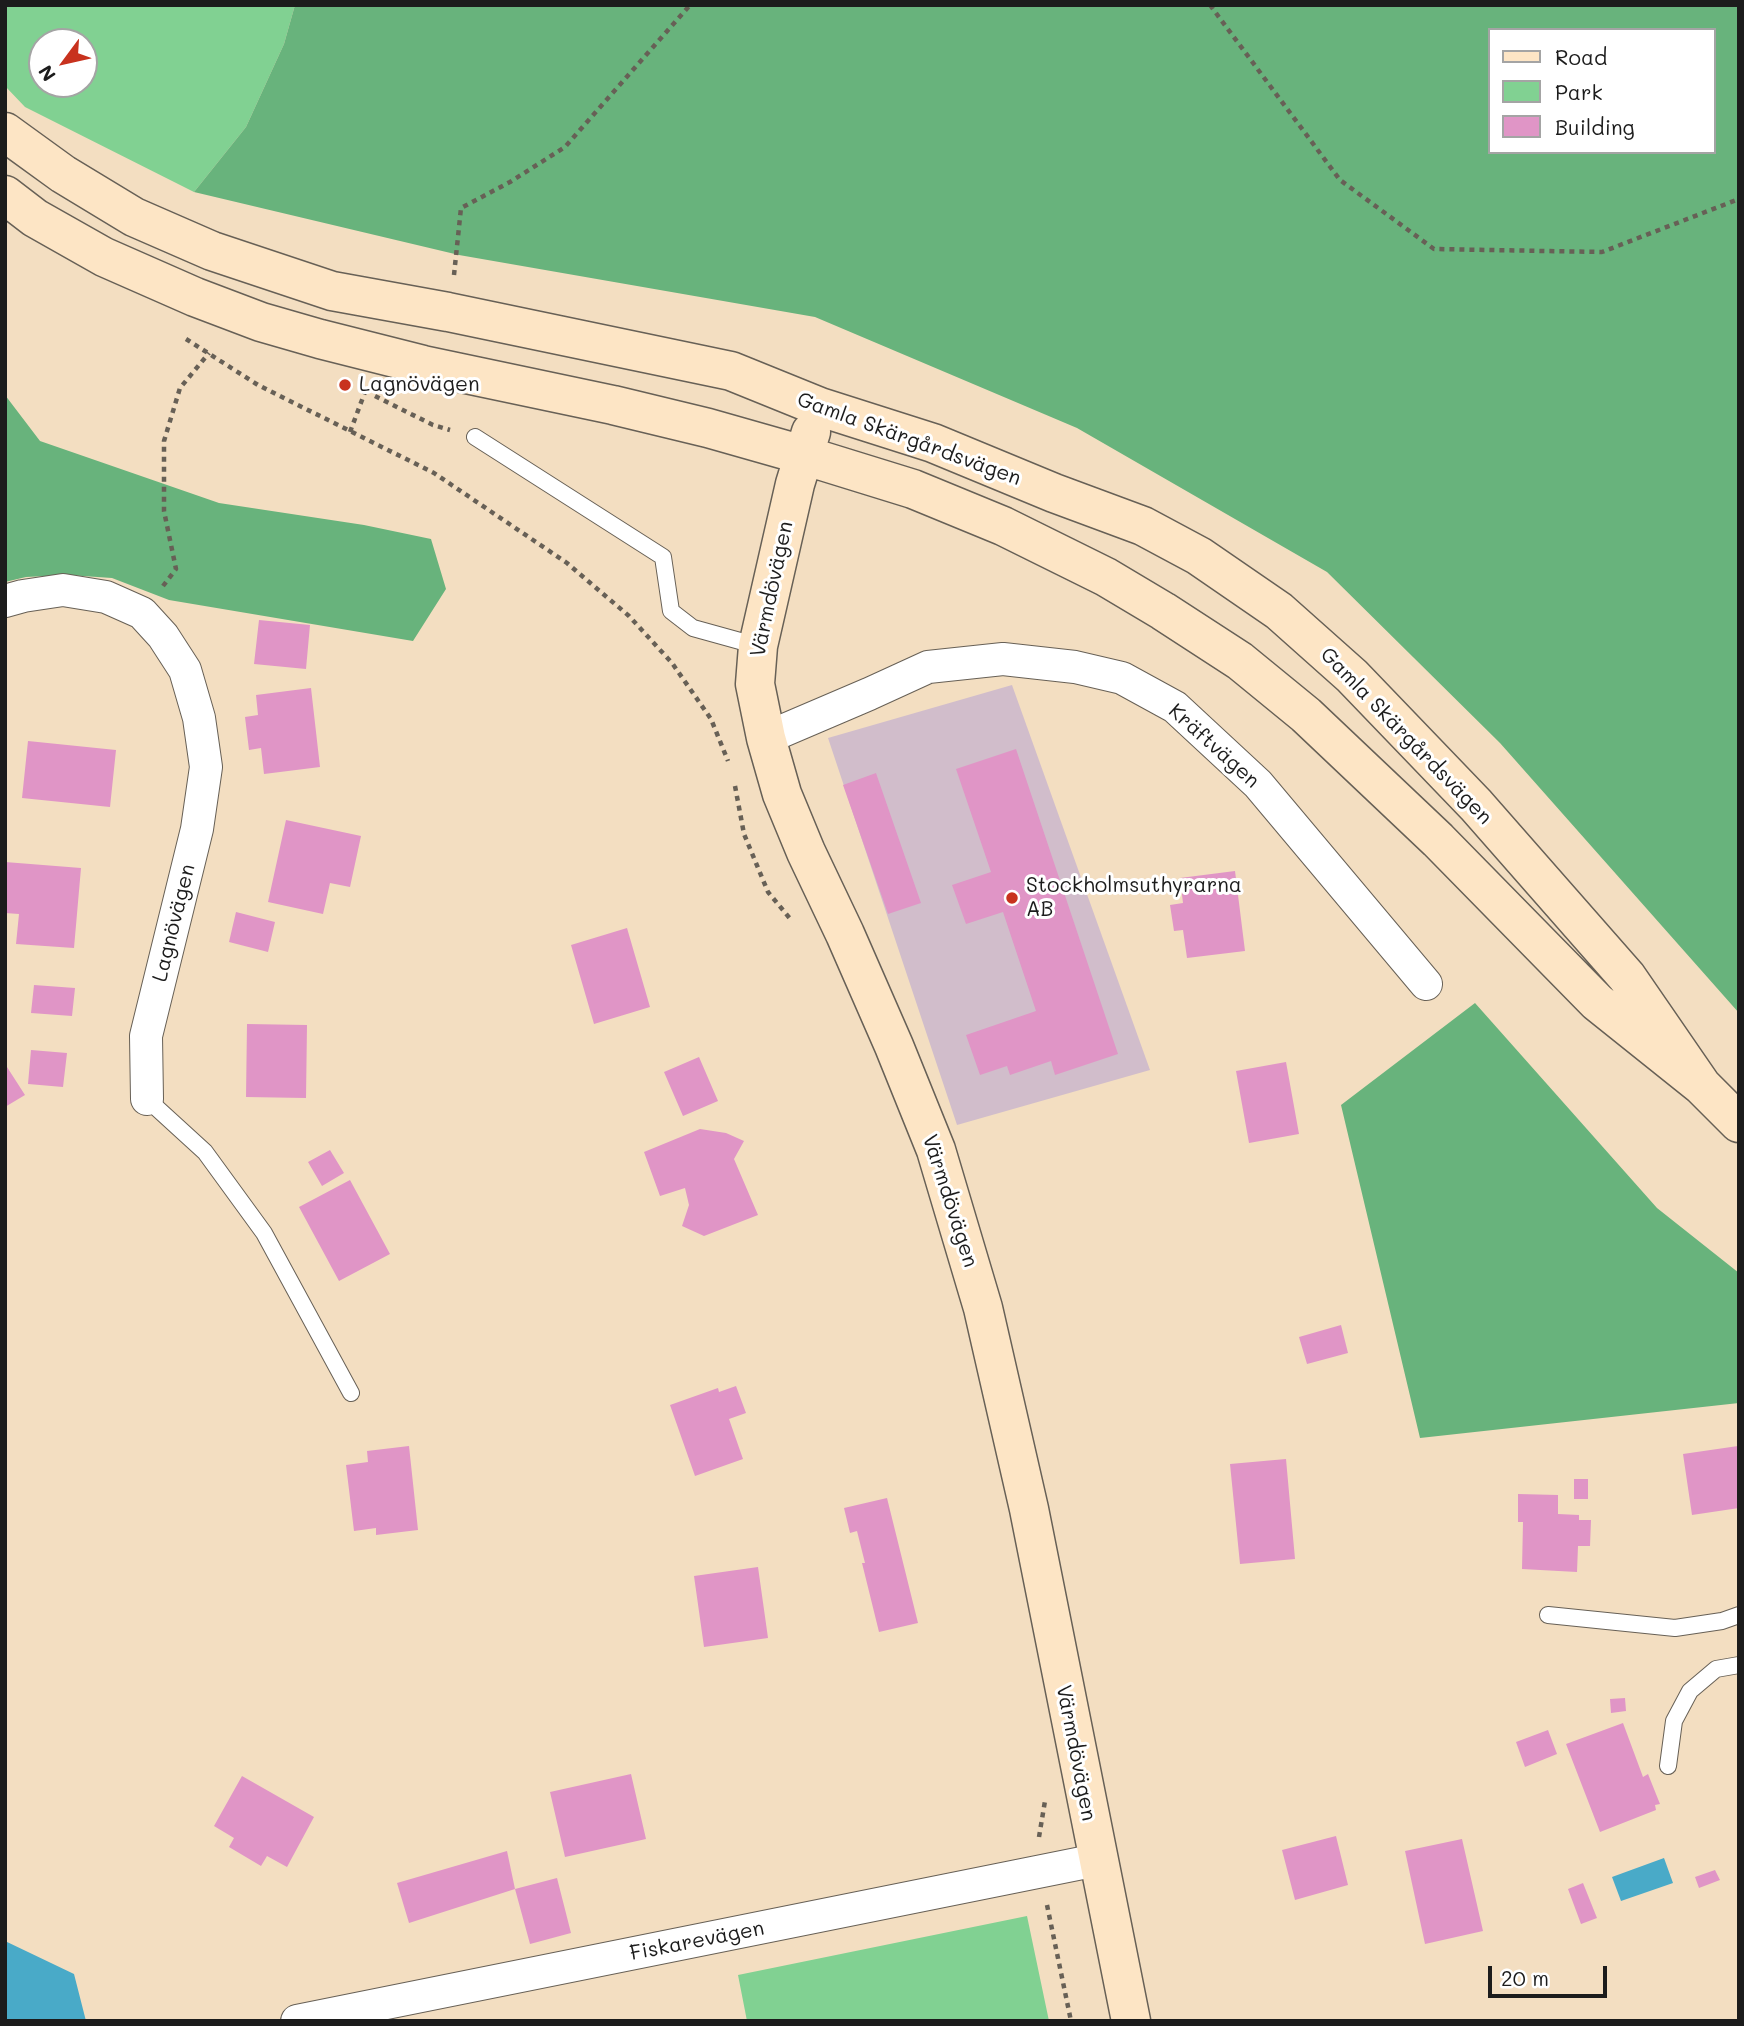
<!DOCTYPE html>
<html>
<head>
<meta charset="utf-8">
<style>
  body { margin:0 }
  #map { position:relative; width:1744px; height:2026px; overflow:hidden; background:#f3dec1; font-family:Mali,sans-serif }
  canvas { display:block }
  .frame { position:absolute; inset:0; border:7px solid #1c1c1c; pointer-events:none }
  .legend { position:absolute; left:1488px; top:28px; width:228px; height:126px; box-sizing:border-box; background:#fff; border:2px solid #a4a4a4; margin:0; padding:9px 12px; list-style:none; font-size:21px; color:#1c1c1c }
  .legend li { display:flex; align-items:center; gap:14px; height:35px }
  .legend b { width:35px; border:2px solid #a4a4a4 }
  .north { position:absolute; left:28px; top:28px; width:70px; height:70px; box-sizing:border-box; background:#fff; border:2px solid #a4a4a4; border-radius:50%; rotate:237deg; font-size:19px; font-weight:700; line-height:28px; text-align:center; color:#1c1c1c }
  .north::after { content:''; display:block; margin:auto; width:24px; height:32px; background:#c8321e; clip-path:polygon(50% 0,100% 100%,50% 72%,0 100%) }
  .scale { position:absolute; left:1488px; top:1966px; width:119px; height:32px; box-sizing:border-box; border:4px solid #1c1c1c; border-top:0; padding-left:9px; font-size:21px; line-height:24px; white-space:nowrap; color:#1c1c1c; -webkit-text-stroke:5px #fff; paint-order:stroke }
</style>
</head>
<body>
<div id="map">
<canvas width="1744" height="2026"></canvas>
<div class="frame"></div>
<ul class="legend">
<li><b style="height:9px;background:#fde5c5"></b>Road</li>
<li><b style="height:19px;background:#81d192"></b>Park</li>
<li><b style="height:19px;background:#e095c6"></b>Building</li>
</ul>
<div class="north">N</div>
<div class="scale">20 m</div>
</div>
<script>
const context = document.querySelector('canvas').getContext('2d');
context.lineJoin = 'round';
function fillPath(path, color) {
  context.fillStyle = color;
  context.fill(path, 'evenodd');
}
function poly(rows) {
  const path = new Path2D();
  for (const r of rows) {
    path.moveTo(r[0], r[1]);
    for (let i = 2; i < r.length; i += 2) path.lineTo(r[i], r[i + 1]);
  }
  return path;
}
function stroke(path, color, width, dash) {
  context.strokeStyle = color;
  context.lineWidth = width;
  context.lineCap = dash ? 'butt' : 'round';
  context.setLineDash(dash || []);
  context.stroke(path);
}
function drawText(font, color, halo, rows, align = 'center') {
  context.font = font + ' Mali,sans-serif';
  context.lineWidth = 6;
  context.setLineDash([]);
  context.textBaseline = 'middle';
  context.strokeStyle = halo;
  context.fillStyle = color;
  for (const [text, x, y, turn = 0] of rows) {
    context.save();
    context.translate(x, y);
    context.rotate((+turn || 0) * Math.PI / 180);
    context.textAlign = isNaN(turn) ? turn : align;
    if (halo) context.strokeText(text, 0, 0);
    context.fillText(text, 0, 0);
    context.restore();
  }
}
const industrial = poly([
  [1012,685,1150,1070,957,1125,828,738]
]);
const green = poly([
  [5,5,295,5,284,44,246,127,194,192,25,107,5,86],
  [42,42,84,42,84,84,42,84],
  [1027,1916,1049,2021,747,2021,738,1975]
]);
const forest = poly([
  [295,5,1739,5,1739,1013,1500,743,1327,572,1077,428,815,317,459,255,194,192,246,127,284,44],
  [1490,30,1714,30,1714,152,1490,152],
  [5,395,40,441,219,503,364,525,431,539,446,589,413,641,169,600,112,578,68,575,26,577,5,582],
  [1475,1003,1657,1208,1739,1273,1739,1403,1420,1438,1341,1105]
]);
const water = poly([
  [1664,1858,1673,1883,1621,1901,1612,1877],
  [5,1941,74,1974,86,2021,5,2021]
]);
const building = poly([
  [259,620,310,625,306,669,254,664],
  [311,688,320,767,264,774,261,748,249,750,245,717,258,715,256,695],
  [28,741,116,750,110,807,22,798],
  [1016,749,1118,1054,1055,1075,1051,1061,1010,1075,1007,1066,980,1075,966,1035,1036,1011,1003,912,966,924,952,885,991,872,956,769],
  [876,773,921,903,888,914,843,785],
  [286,820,361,836,350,887,330,883,323,914,268,902],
  [5,862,81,868,74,948,16,944,19,914,5,913],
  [1235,871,1245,951,1187,958,1183,930,1174,931,1170,905,1183,903,1180,878],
  [236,912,275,922,268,952,229,942],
  [627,928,650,1007,594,1024,571,945],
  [34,985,75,988,72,1016,31,1013],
  [247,1024,307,1025,306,1098,246,1097],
  [31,1050,67,1053,63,1087,28,1084],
  [699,1057,718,1101,683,1116,664,1072],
  [1286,1062,1299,1134,1249,1143,1236,1071],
  [7,1067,25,1095,5,1107,5,1068],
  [700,1129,726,1133,744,1141,734,1159,758,1215,704,1236,682,1226,689,1205,685,1188,660,1196,644,1152],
  [330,1150,344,1173,322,1186,308,1162],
  [350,1180,390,1254,339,1281,299,1207],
  [1341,1325,1348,1353,1307,1364,1299,1337],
  [736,1386,746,1413,729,1419,743,1459,695,1476,670,1405,718,1388,719,1392],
  [409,1446,418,1530,376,1535,376,1528,354,1531,346,1465,368,1462,367,1451],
  [1738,1446,1739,1508,1692,1515,1683,1454],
  [1286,1459,1295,1559,1240,1564,1230,1464],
  [1574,1479,1588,1479,1588,1499,1574,1499],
  [1518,1494,1558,1495,1558,1514,1579,1515,1579,1520,1591,1520,1590,1546,1578,1546,1577,1572,1522,1569,1523,1522,1518,1522],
  [887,1498,918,1623,879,1632,862,1563,865,1563,857,1531,850,1533,844,1508],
  [758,1567,768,1638,704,1647,694,1576],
  [1625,1698,1626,1711,1611,1713,1610,1699],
  [1623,1723,1643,1777,1648,1774,1660,1804,1655,1805,1656,1810,1600,1832,1566,1744],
  [1548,1730,1557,1754,1525,1767,1516,1742],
  [631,1774,646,1839,565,1857,550,1792],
  [242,1776,314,1817,287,1867,267,1856,261,1866,229,1847,234,1838,214,1826],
  [1336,1836,1348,1885,1295,1900,1282,1850],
  [1462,1839,1483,1931,1425,1944,1405,1851],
  [507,1851,515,1889,557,1878,571,1933,530,1944,515,1889,409,1923,397,1883],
  [1715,1870,1720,1880,1699,1888,1695,1877],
  [1583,1883,1597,1918,1581,1924,1568,1889]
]);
const path = poly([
  [1210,5,1340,180,1434,249,1602,252,1739,199],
  [454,275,461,208,510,182,565,147,690,5],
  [186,339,258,385,434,473,567,563,629,616,672,663,711,719,728,761],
  [375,396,433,425,450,430],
  [350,432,365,392,367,393],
  [163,586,176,569,164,511,164,441,180,388,209,353],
  [735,786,744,834,768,892,792,921],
  [1039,1837,1045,1801],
  [1047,1905,1071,2021]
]);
const lane = poly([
  [475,437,663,557,671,611,693,628,758,646],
  [147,1099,205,1152,264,1233,351,1393],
  [1548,1615,1675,1628,1722,1621,1739,1615],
  [1668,1766,1674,1721,1690,1691,1716,1669,1739,1665]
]);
const street = poly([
  [5,601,23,596,63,590,106,597,142,613,163,636,185,670,199,718,206,767,197,829,146,1036,147,1099],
  [766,738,869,694,928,667,1003,659,1075,667,1122,678,1175,707,1258,784,1426,984],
  [297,2021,1097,1860]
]);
const secondary = poly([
  [5,132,63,174,134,217,212,251,332,291,448,312,731,371,820,407,933,443,1054,493,1143,526,1199,556,1279,611,1352,676,1476,805,1627,977,1702,1086],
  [5,195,35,218,104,257,195,297,261,322,320,339,423,365,613,405,708,428,803,455,913,489,1003,526,1106,577,1163,611,1240,661,1306,715,1438,840,1597,1002,1702,1086,1739,1123],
  [811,432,795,484,758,646,755,684,766,738,782,794,806,852,845,934,894,1046,936,1150,983,1308,1029,1509,1131,2021]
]);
const markers = [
  [345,385,7,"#c8321e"],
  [1012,898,7,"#c8321e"]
];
const poiNames = [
  ["Lagnövägen",359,385],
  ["Stockholmsuthyrarna",1026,886],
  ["AB",1026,910]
];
const streetNames = [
  ["Gamla Skärgårdsvägen",909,439,20],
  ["Värmdövägen",772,589,-78],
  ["Gamla Skärgårdsvägen",1406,736,46],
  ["Kräftvägen",1214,746,42],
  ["Lagnövägen",174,923,-76],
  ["Värmdövägen",950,1201,72],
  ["Värmdövägen",1076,1753,79],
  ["Fiskarevägen",697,1941,-11]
];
fillPath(industrial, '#d1bdcb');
fillPath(green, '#81d192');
fillPath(forest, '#68b37c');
fillPath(water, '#49aac8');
fillPath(building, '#e095c6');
stroke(lane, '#676056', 18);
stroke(street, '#676056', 34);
stroke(secondary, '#676056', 41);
stroke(path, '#676056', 4.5, [5, 5]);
stroke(lane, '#fff', 16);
stroke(street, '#fff', 32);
stroke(secondary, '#fde5c5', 38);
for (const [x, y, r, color] of markers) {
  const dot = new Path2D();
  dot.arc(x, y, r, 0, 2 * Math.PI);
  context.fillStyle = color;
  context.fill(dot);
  stroke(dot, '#fff', 2.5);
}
drawText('21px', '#1c1c1c', '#fff', poiNames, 'left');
drawText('21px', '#1c1c1c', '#fff', streetNames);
</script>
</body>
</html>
